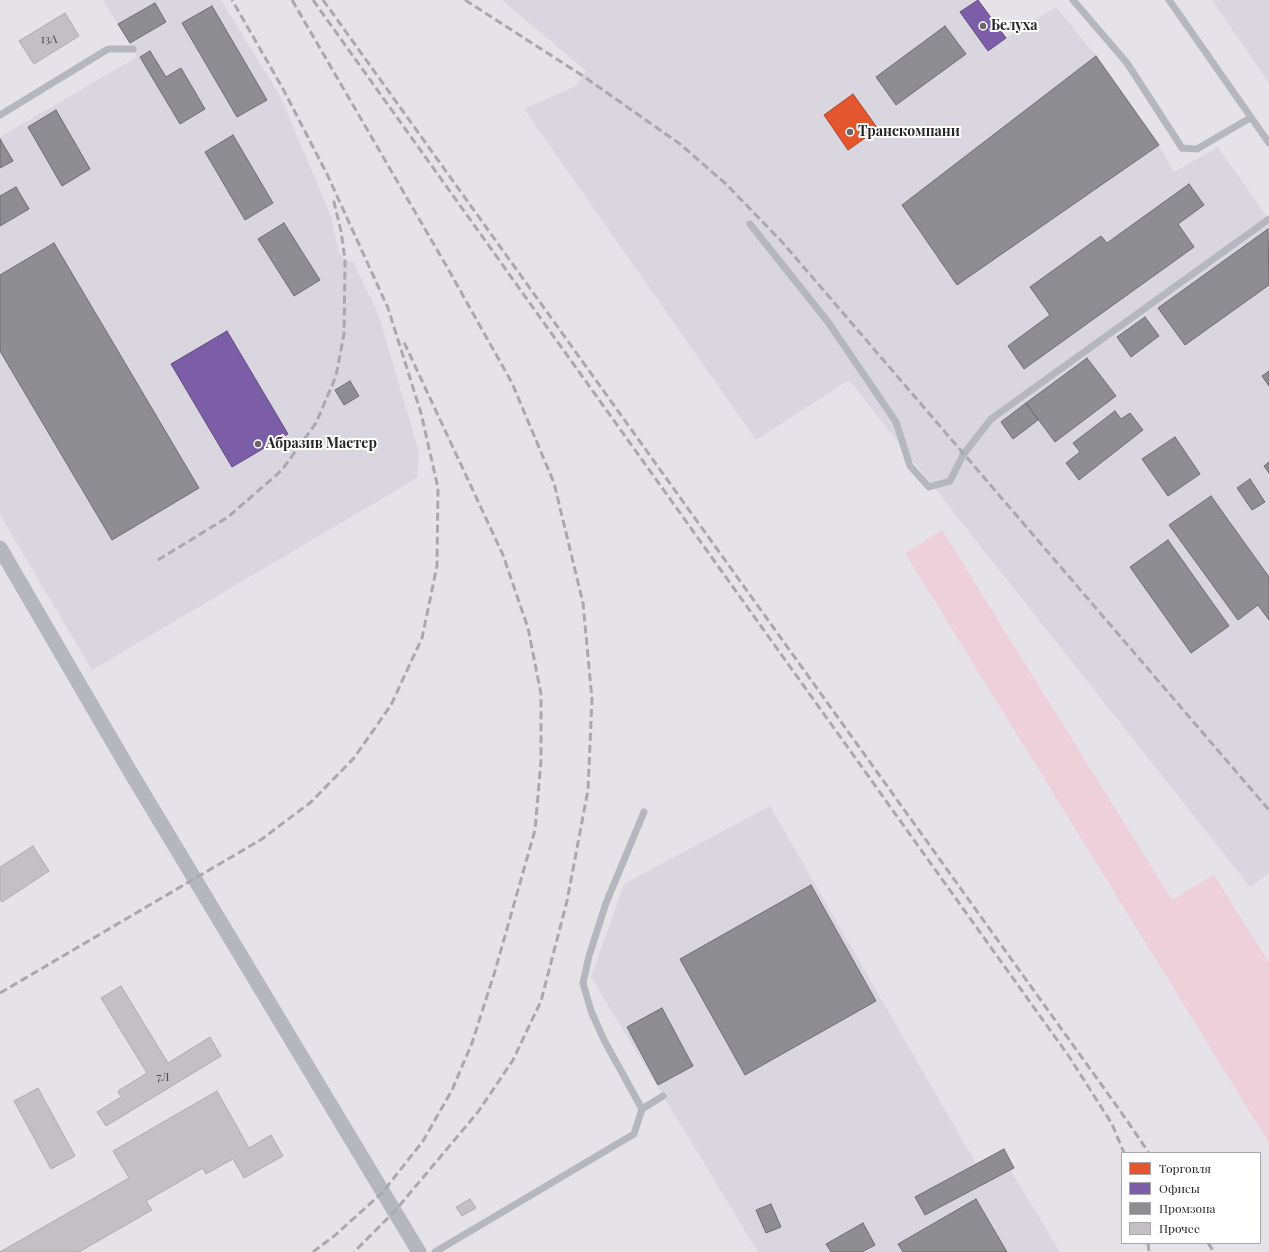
<!DOCTYPE html>
<html>
<head>
<meta charset="utf-8">
<style>
  body { margin:0 }
  #map { position:relative; width:1269px; height:1252px; overflow:hidden; background:#e5e3e7; font-family:"Playfair Display",serif }
  canvas { display:block }
  .legend { position:absolute; left:1121px; top:1152px; width:140px; height:92px; box-sizing:border-box; background:#fff; border:1px solid #a8a7a9; margin:0; padding:5px 7px; list-style:none; font-size:12px; color:#262427 }
  .legend li { display:flex; align-items:center; gap:8px; height:20px }
  .legend b { width:20px; border:1px solid #a8a7a9 }
</style>
</head>
<body>
<div id="map">
<canvas width="1269" height="1252"></canvas>
<ul class="legend">
<li><b style="height:11px;background:#e4572e"></b>Торговля</li>
<li><b style="height:11px;background:#7b5ea7"></b>Офисы</li>
<li><b style="height:11px;background:#8d8d92"></b>Промзона</li>
<li><b style="height:11px;background:#c2c0c3"></b>Прочее</li>
</ul>
</div>
<script>
const context = document.querySelector('canvas').getContext('2d');
context.lineJoin = 'round';
function fillPath(path, color) {
  context.fillStyle = color;
  context.fill(path, 'evenodd');
}
function poly(rows) {
  const path = new Path2D();
  for (const r of rows) {
    path.moveTo(r[0], r[1]);
    for (let i = 2; i < r.length; i += 2) path.lineTo(r[i], r[i + 1]);
  }
  return path;
}
function stroke(path, color, width, dash) {
  context.strokeStyle = color;
  context.lineWidth = width;
  context.lineCap = dash ? 'butt' : 'round';
  context.setLineDash(dash || []);
  context.stroke(path);
}
function drawText(font, color, halo, rows, align = 'center') {
  context.font = font + ' "Playfair Display",serif';
  context.lineWidth = 4;
  context.setLineDash([]);
  context.textBaseline = 'middle';
  context.strokeStyle = halo;
  context.fillStyle = color;
  for (const [text, x, y, turn = 0] of rows) {
    context.save();
    context.translate(x, y);
    context.rotate((+turn || 0) * Math.PI / 180);
    context.textAlign = isNaN(turn) ? turn : align;
    if (halo) context.strokeText(text, 0, 0);
    context.fillText(text, 0, 0);
    context.restore();
  }
}
const built = poly([
  [103,0,221,0,280,96,331,216,339,253,345,260,353,262,378,313,419,452,417,478,92,670,0,515,0,137,137,57],
  [502,0,978,0,1006,38,1056,7,1096,56,1159,145,1174,172,1218,147,1269,220,1269,873,1250,887,849,380,756,440,524,109,576,86,586,71],
  [1212,0,1269,0,1269,83],
  [770,806,979,1169,1003,1158,1060,1252,758,1252,591,977,624,884]
]);
const green = poly([
  [942,530,1172,900,1214,875,1269,963,1269,1143,905,553]
]);
const shops = poly([
  [853,94,878,129,848,150,824,115,853,94]
]);
const offices = poly([
  [978,0,1006,38,988,51,960,12,978,0],
  [227,331,288,434,232,467,171,364,227,331]
]);
const industry = poly([
  [155,3,166,22,130,43,118,24,155,3],
  [212,6,267,100,237,117,182,23,212,6],
  [945,26,966,54,896,105,876,77,945,26],
  [150,51,166,77,181,68,205,109,180,124,140,57,150,51],
  [1096,56,1159,145,957,285,902,205,1096,56],
  [56,110,90,169,62,186,28,127,56,110],
  [233,135,273,203,245,220,205,152,233,135],
  [0,139,13,161,0,168,0,139],
  [1189,184,1204,205,1178,224,1194,247,1024,369,1008,346,1050,315,1030,287,1101,236,1107,243,1189,184],
  [16,187,29,209,0,226,0,196,16,187],
  [284,223,320,280,294,296,258,239,284,223],
  [1268,229,1269,285,1185,345,1158,308,1268,229],
  [54,243,199,488,112,540,0,351,0,275,54,243],
  [1145,317,1159,336,1131,357,1117,337,1145,317],
  [1087,358,1116,396,1055,442,1026,403,1087,358],
  [1269,371,1269,386,1262,376,1269,371],
  [350,381,359,396,344,405,335,390,350,381],
  [1026,403,1038,420,1013,439,1001,422,1026,403],
  [1115,411,1121,419,1130,413,1143,430,1079,480,1066,463,1080,452,1073,443,1115,411],
  [1175,437,1200,474,1168,496,1142,459,1175,437],
  [1269,462,1269,473,1264,466,1269,462],
  [1250,479,1265,502,1252,510,1237,488,1250,479],
  [1211,496,1269,577,1269,620,1258,605,1238,620,1169,525,1211,496],
  [1168,540,1229,626,1191,653,1130,567,1168,540],
  [811,885,876,1001,745,1075,680,959,811,885],
  [662,1008,693,1066,658,1085,627,1027,662,1008],
  [1004,1149,1014,1168,925,1215,915,1197,1004,1149],
  [976,1199,1007,1252,903,1252,898,1244,976,1199],
  [771,1204,781,1227,766,1233,756,1210,771,1204],
  [863,1223,875,1245,862,1252,831,1252,826,1244,863,1223]
]);
const building = poly([
  [65,13,79,36,34,64,19,41,65,13],
  [33,846,49,871,2,902,0,899,0,867,33,846],
  [121,986,168,1063,210,1037,221,1056,106,1126,97,1112,121,1097,118,1091,147,1073,101,998,121,986],
  [38,1088,75,1156,51,1169,14,1101,38,1088],
  [217,1091,249,1148,271,1135,283,1156,244,1178,233,1159,206,1174,203,1168,146,1201,152,1210,79,1252,0,1252,129,1178,113,1151,217,1091],
  [470,1199,476,1208,462,1216,456,1207,470,1199]
]);
const service = poly([
  [1073,0,1127,63,1182,148,1197,149,1250,118],
  [1169,0,1269,143],
  [0,115,108,49,133,49],
  [750,224,828,322,896,422,910,466,929,487,950,481,963,455,991,419,1269,219],
  [642,1109,604,1040,591,1011,583,983,589,956,606,903,644,812],
  [435,1252,634,1134,642,1109,663,1096]
]);
const minor = poly([
  [0,548,128,768,419,1252]
]);
const rail = poly([
  [292,0,447,267,512,383,554,483,583,603,592,699,588,790,567,901,541,1001,513,1060,478,1112,394,1212,354,1252],
  [313,0,1070,1058,1112,1124,1124,1153],
  [323,0,1121,1112,1149,1153],
  [465,0,583,76,680,144,726,184,783,243,1269,810],
  [158,560,228,517,282,470,316,423,336,376,344,334,345,260,341,231,333,198],
  [0,993,262,839,311,802,354,758,391,705,422,638,437,566,438,488,421,413,388,308,327,174,282,87,232,0],
  [1148,1243,1149,1252],
  [1208,1243,1214,1252],
  [313,1252,334,1236,382,1193,423,1141,452,1090,472,1043,495,971,535,830,541,761,541,694,528,628,503,555,403,340]
]);
const markers = [
  [983,26,4,"#69676a"],
  [850,132,4,"#69676a"],
  [258,444,4,"#69676a"]
];
const numberNames = [
  ["13А",49,39],
  ["7Л",163,1077]
];
const poiNames = [
  ["Белуха",991,26],
  ["Транскомпани",858,132],
  ["Абразив Мастер",266,444]
];
fillPath(built, '#dad6df');
fillPath(green, '#eed0db');
fillPath(shops, '#e4572e');
stroke(shops, '#ab482c', 1);
fillPath(offices, '#7b5ea7');
stroke(offices, '#624d81', 1);
fillPath(industry, '#8d8d92');
stroke(industry, '#6e6e72', 1);
fillPath(building, '#c2c0c3');
stroke(building, '#aeabae', 1);
stroke(service, '#b6b6bf', 7);
stroke(minor, '#b6b6bf', 15);
stroke(rail, '#a9a8ad', 3, [8, 4]);
for (const [x, y, r, color] of markers) {
  const dot = new Path2D();
  dot.arc(x, y, r, 0, 2 * Math.PI);
  context.fillStyle = color;
  context.fill(dot);
  stroke(dot, '#fff', 1.5);
}
drawText('12px', '#4d4b4e', null, numberNames);
drawText('bold 14px', '#262427', '#fff', poiNames, 'left');
</script>
</body>
</html>
